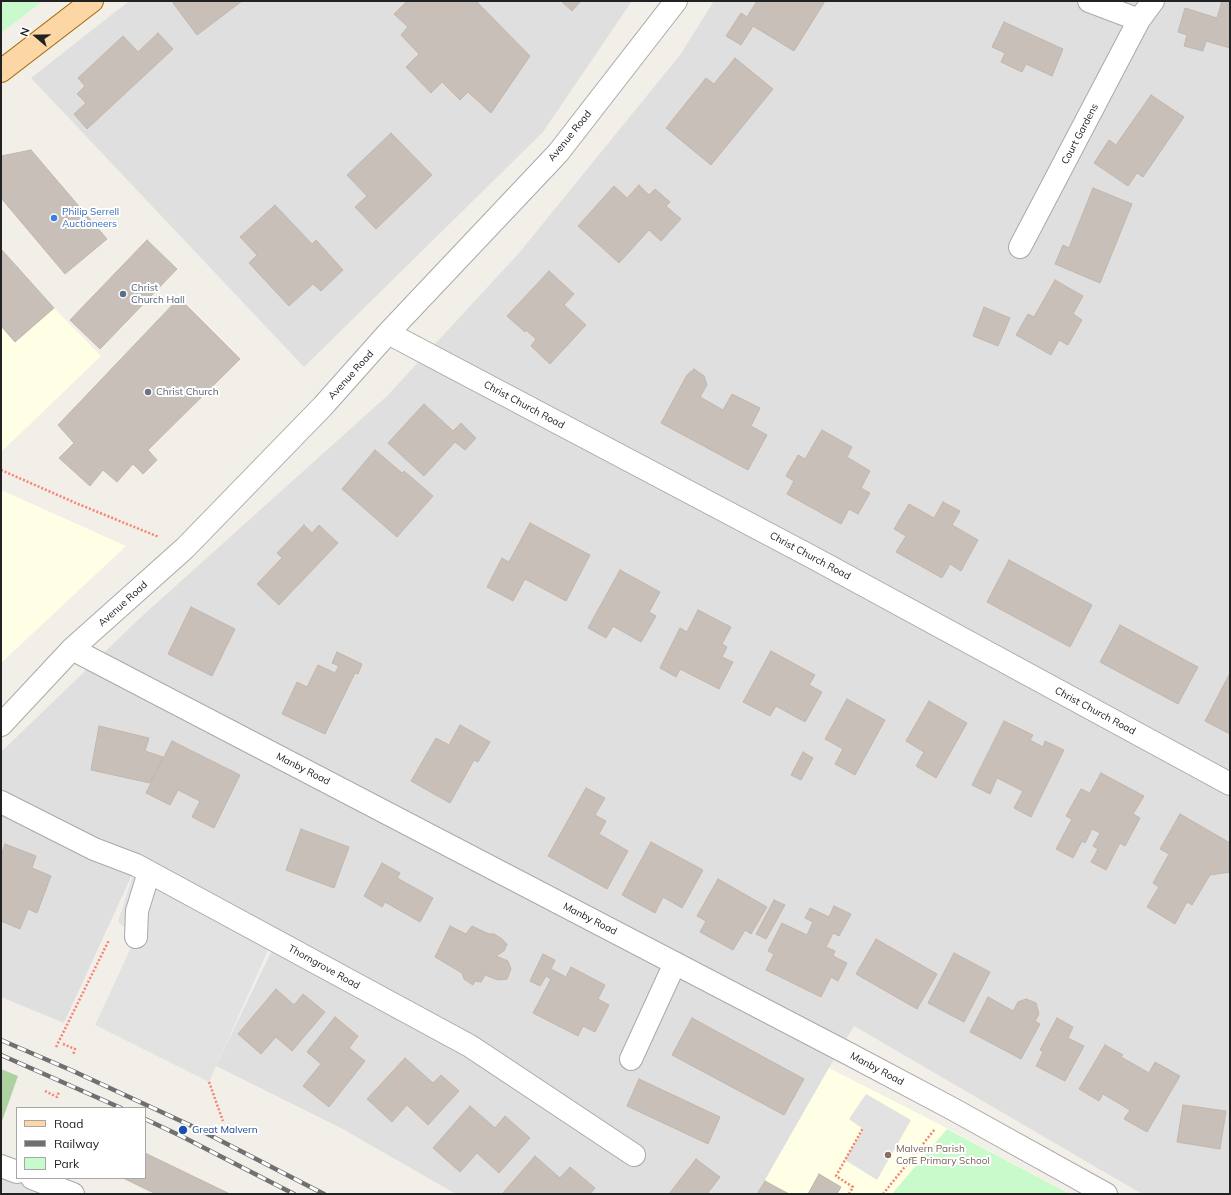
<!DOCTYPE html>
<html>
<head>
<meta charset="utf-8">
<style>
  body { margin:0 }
  #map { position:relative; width:1231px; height:1195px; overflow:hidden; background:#f2efe9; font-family:Mulish,sans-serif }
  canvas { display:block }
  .frame { position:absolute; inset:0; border:2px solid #222; pointer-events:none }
  .legend { position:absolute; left:16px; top:1107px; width:130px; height:72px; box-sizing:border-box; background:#fff; border:1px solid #a7a7a7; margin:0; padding:5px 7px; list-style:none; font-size:12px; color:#222 }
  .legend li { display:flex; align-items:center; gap:8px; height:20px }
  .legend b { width:20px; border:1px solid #a7a7a7 }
  .north { position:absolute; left:16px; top:16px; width:40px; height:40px; -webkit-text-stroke:3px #fff; paint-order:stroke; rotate:290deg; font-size:11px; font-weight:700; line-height:16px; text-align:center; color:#222 }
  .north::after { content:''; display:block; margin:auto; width:14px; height:18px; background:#222; clip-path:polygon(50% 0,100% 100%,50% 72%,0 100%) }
</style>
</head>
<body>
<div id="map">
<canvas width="1231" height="1195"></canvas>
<div class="frame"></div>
<ul class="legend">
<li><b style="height:5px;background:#fcd6a4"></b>Road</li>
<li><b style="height:5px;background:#707070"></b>Railway</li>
<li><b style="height:11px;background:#c8facc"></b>Park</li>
</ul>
<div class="north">N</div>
</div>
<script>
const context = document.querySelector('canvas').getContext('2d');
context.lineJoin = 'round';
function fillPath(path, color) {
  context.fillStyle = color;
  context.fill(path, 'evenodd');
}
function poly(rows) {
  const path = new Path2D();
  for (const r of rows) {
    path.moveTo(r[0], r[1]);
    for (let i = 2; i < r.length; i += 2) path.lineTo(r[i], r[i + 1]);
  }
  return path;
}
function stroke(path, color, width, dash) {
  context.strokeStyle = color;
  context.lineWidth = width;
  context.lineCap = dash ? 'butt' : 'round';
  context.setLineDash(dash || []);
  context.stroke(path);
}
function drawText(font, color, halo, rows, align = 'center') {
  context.font = font + ' Mulish,sans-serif';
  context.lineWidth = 4;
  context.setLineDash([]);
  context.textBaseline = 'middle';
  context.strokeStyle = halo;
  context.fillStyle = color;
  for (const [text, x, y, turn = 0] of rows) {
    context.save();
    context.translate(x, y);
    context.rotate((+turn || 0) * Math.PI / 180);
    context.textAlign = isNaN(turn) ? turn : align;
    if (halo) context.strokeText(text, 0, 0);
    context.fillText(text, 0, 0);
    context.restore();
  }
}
const residential = poly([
  [129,1,632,1,543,132,304,367,31,78],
  [714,1,1230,1,1230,1194,1142,1194,854,1026,829,1068,757,1194,456,1194,341,1128,216,1066,277,940,136,866,64,1023,1,997,1,752,140,618,388,395,519,253,680,55]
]);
const education = poly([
  [1,249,54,308,101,356,1,452],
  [1,490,126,546,1,663],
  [829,1068,939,1124,1070,1194,757,1194]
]);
const forest = poly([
  [1,1069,18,1076,1,1124]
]);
const park = poly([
  [1,1,43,1,1,33],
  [947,1129,1070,1194,892,1194]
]);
const parking = poly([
  [136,865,273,939,209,1082,95,1025,136,937,118,922],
  [866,1094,911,1120,877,1180,845,1160,863,1129,849,1119],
  [1,1166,73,1194,8,1194,1,1191]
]);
const building = poly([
  [175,1,242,1,197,35,173,3,175,1],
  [407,1,476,1,530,56,491,113,468,92,460,100,442,82,431,93,406,67,419,54,401,35,408,27,394,14,407,1],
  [561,1,581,1,572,11,561,1],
  [757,1,825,1,794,51,753,26,741,45,726,36,741,13,747,17,757,1],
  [1222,1,1230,1,1230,48,1206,41,1203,51,1184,46,1187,35,1178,32,1185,8,1217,18,1222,1],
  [1004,22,1063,49,1052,76,1026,64,1022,72,1001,62,1005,53,992,47,1004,22],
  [158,33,173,49,87,129,74,114,86,103,77,94,85,86,78,78,123,36,138,52,158,33],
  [735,58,773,89,711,165,666,128,706,78,714,84,735,58],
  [1151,95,1184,117,1143,177,1137,173,1128,186,1094,163,1109,140,1116,145,1151,95],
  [391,133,432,175,376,229,355,207,367,196,347,175,391,133],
  [31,150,107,239,65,274,1,198,1,156,31,150],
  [639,185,649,195,655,189,670,202,666,206,681,219,661,241,649,230,619,263,578,226,614,186,627,198,639,185],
  [1093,188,1132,204,1100,283,1055,264,1063,245,1069,248,1093,188],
  [275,205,312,244,316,240,343,270,321,291,313,284,289,306,249,263,257,255,240,237,275,205],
  [147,240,177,269,100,349,70,320,147,240],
  [1,249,54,308,15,342,1,326,1,249],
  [549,271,574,294,564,305,586,325,550,364,531,346,536,339,526,330,525,332,507,316,549,271],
  [1055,280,1083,296,1073,314,1082,320,1068,345,1059,340,1051,355,1016,335,1028,314,1034,317,1055,280],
  [179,298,240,359,148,450,157,460,143,474,133,464,117,482,103,470,90,486,59,458,74,443,58,425,179,298],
  [984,307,1010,318,998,346,973,336,984,307],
  [694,369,704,376,707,385,700,397,723,410,732,394,760,408,751,426,767,435,748,470,661,423,687,375,694,369],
  [424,404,453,431,461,423,476,438,465,450,455,442,424,476,388,443,424,404],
  [822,430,852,447,847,457,870,471,861,488,870,493,858,514,849,509,841,524,787,494,794,481,786,476,798,455,805,459,822,430],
  [375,450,402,473,404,471,433,496,397,537,342,489,375,450],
  [943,502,960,511,952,525,978,540,961,571,950,564,942,578,896,552,906,536,894,529,909,504,934,518,943,502],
  [530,523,590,555,566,601,525,579,513,601,487,587,502,558,509,562,530,523],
  [304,525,312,533,319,525,338,543,279,605,257,584,282,558,277,553,304,525],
  [1009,560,1092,605,1070,647,987,602,1009,560],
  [620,570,660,592,649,612,656,616,641,642,613,626,606,638,588,628,620,570],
  [191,607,235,629,212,676,168,654,191,607],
  [698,610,731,627,722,644,727,647,722,657,733,662,719,689,680,669,676,677,660,668,680,628,687,632,698,610],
  [1120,625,1198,667,1178,704,1100,662,1120,625],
  [771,651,815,675,809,685,822,692,805,722,776,706,770,716,743,702,771,651],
  [337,652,362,664,358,674,355,673,325,734,282,714,297,682,307,687,318,665,335,673,339,666,332,663,337,652],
  [1230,673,1230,734,1205,721,1230,673],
  [847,699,885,720,855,775,835,764,843,749,825,739,847,699],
  [929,701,967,723,936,778,916,766,924,752,906,741,929,701],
  [1004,721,1033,735,1030,740,1043,747,1045,741,1064,750,1031,817,1014,808,1023,791,997,778,990,794,972,785,1004,721],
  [460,725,490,742,478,762,474,760,450,803,411,781,436,738,449,745,460,725],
  [99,726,149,738,145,751,163,757,150,783,91,770,99,726],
  [172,741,240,775,214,828,192,817,200,801,178,790,170,805,146,793,172,741],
  [803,752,813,758,801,780,791,775,803,752],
  [1101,773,1144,796,1133,814,1140,818,1125,846,1120,843,1106,870,1091,862,1098,849,1093,846,1100,833,1092,829,1085,843,1082,841,1073,858,1056,849,1072,819,1066,816,1081,789,1090,793,1101,773],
  [586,788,605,798,595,815,606,821,599,834,628,851,607,889,548,856,586,788],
  [1180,814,1230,843,1230,872,1210,875,1192,905,1187,902,1175,924,1147,907,1159,887,1153,883,1169,854,1160,849,1180,814],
  [301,829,349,847,334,888,286,870,301,829],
  [651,842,703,870,682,908,663,897,655,913,622,895,651,842],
  [5,844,36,856,32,868,51,876,37,913,28,909,20,929,1,921,1,855,5,844],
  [382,863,400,873,397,878,433,898,420,922,385,902,382,907,364,896,382,863],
  [718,879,767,907,751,934,745,930,733,950,700,932,706,921,697,916,718,879],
  [774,900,785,905,766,939,756,934,774,900],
  [834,906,851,914,839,936,833,933,826,947,835,951,833,956,847,963,838,981,831,977,821,997,766,970,774,954,768,951,782,923,807,935,813,922,805,918,810,908,829,917,834,906],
  [450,926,466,934,472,926,489,934,494,934,501,938,507,944,504,951,496,956,508,961,511,969,507,979,498,980,485,975,481,982,475,981,473,985,464,979,462,973,435,957,450,926],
  [876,939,937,974,917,1009,856,974,876,939],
  [954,953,990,972,964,1022,928,1003,954,953],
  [543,954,555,960,551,969,566,977,571,967,605,985,598,999,609,1005,595,1032,583,1026,578,1036,533,1013,551,979,546,976,540,986,530,981,543,954],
  [276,989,294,1005,303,994,325,1012,292,1051,276,1037,261,1054,238,1034,276,989],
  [988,997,1013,1011,1018,1002,1026,999,1036,1003,1039,1014,1035,1021,1040,1024,1021,1059,970,1032,988,997],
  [335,1017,358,1036,349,1048,365,1061,329,1107,303,1086,321,1064,307,1052,335,1017],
  [692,1018,804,1079,784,1115,672,1055,692,1018],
  [1057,1018,1073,1027,1068,1038,1084,1046,1065,1081,1036,1066,1043,1052,1040,1050,1057,1018],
  [1105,1045,1123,1055,1121,1057,1149,1073,1155,1062,1180,1076,1147,1132,1124,1119,1130,1110,1103,1094,1099,1101,1079,1089,1105,1045],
  [405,1058,433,1083,441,1075,459,1091,428,1125,407,1105,392,1122,367,1099,405,1058],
  [639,1079,720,1117,708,1144,627,1106,639,1079],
  [1183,1105,1226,1111,1220,1149,1177,1142,1183,1105],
  [470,1106,495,1128,505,1116,530,1138,499,1173,477,1153,460,1172,433,1148,470,1106],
  [145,1153,230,1194,156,1194,123,1178,145,1178,145,1153],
  [535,1156,560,1178,570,1167,595,1188,590,1194,502,1194,535,1156],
  [696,1159,720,1177,707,1194,669,1194,696,1159],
  [819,1174,841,1187,837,1194,808,1194,819,1174],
  [765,1181,789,1194,757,1194,765,1181]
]);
const path = poly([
  [1,470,78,504,159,537],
  [63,1044,75,1049,73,1055],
  [56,1047,109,940],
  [209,1082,223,1121],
  [45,1091,57,1097,59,1092],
  [849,1194,853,1187,836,1176,863,1128],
  [883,1194,935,1129]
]);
const minor = poly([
  [1089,1,1139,20],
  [1020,247,1139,20,1153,1],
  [388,333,812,557,1230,784],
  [72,649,851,1055,951,1108,1106,1194],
  [1,725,72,649,185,548,323,406,388,333,558,153,676,1],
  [1,802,94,849,136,865,470,1046,634,1155],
  [136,937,137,911,149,872],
  [631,1059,675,963],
  [1,1166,17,1172],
  [32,1178,73,1194]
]);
const major = poly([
  [1,71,92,1]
]);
const rail = poly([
  [1,1040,73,1071,196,1128,324,1194],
  [1,1055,121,1108],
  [145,1119,181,1136,294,1194]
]);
const markers = [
  [54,218,4,"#3f7fe0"],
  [123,294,4,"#5c6f8a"],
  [148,392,4,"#6b7280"],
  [183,1130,5,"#1a4fb4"],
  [888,1155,4,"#8d6e63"]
];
const streetNames = [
  ["Court Gardens",1080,134,-62],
  ["Avenue Road",570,136,-51],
  ["Avenue Road",351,375,-48],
  ["Christ Church Road",524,405,28],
  ["Christ Church Road",810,556,28],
  ["Avenue Road",123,604,-42],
  ["Christ Church Road",1095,711,28],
  ["Manby Road",303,769,27],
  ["Manby Road",590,919,27],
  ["Thorngrove Road",324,967,29],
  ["Manby Road",877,1069,28]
];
const shopNames = [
  ["Philip Serrell",62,212],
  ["Auctioneers",62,224]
];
const serviceNames = [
  ["Christ",131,288],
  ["Church Hall",131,300]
];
const worshipNames = [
  ["Christ Church",156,392]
];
const transitNames = [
  ["Great Malvern",192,1130]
];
const educationNames = [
  ["Malvern Parish",896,1149],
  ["CofE Primary School",896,1161]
];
fillPath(residential, '#e0dfdf');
fillPath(education, '#ffffe5');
fillPath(forest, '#add19e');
fillPath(park, '#c8facc');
fillPath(parking, '#e2e2e2');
fillPath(building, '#c7bfb8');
stroke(building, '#c4b6ab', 1);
stroke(minor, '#a9a9a9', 24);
stroke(major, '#a06b00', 24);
stroke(path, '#fa8072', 2.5, [2, 2]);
stroke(minor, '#fff', 22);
stroke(major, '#fcd6a4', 22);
stroke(rail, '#707070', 4.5);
stroke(rail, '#fff', 3, [9]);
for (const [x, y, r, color] of markers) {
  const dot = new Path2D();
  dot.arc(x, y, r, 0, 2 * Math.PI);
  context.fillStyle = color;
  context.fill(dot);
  stroke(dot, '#fff', 1.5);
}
drawText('10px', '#222', '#fff', streetNames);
drawText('10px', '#366cbe', '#fff', shopNames, 'left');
drawText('10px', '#4e5e75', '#fff', serviceNames, 'left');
drawText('10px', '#5b616d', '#fff', worshipNames, 'left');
drawText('10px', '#164399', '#fff', transitNames, 'left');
drawText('10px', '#785e54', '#fff', educationNames, 'left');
</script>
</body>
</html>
